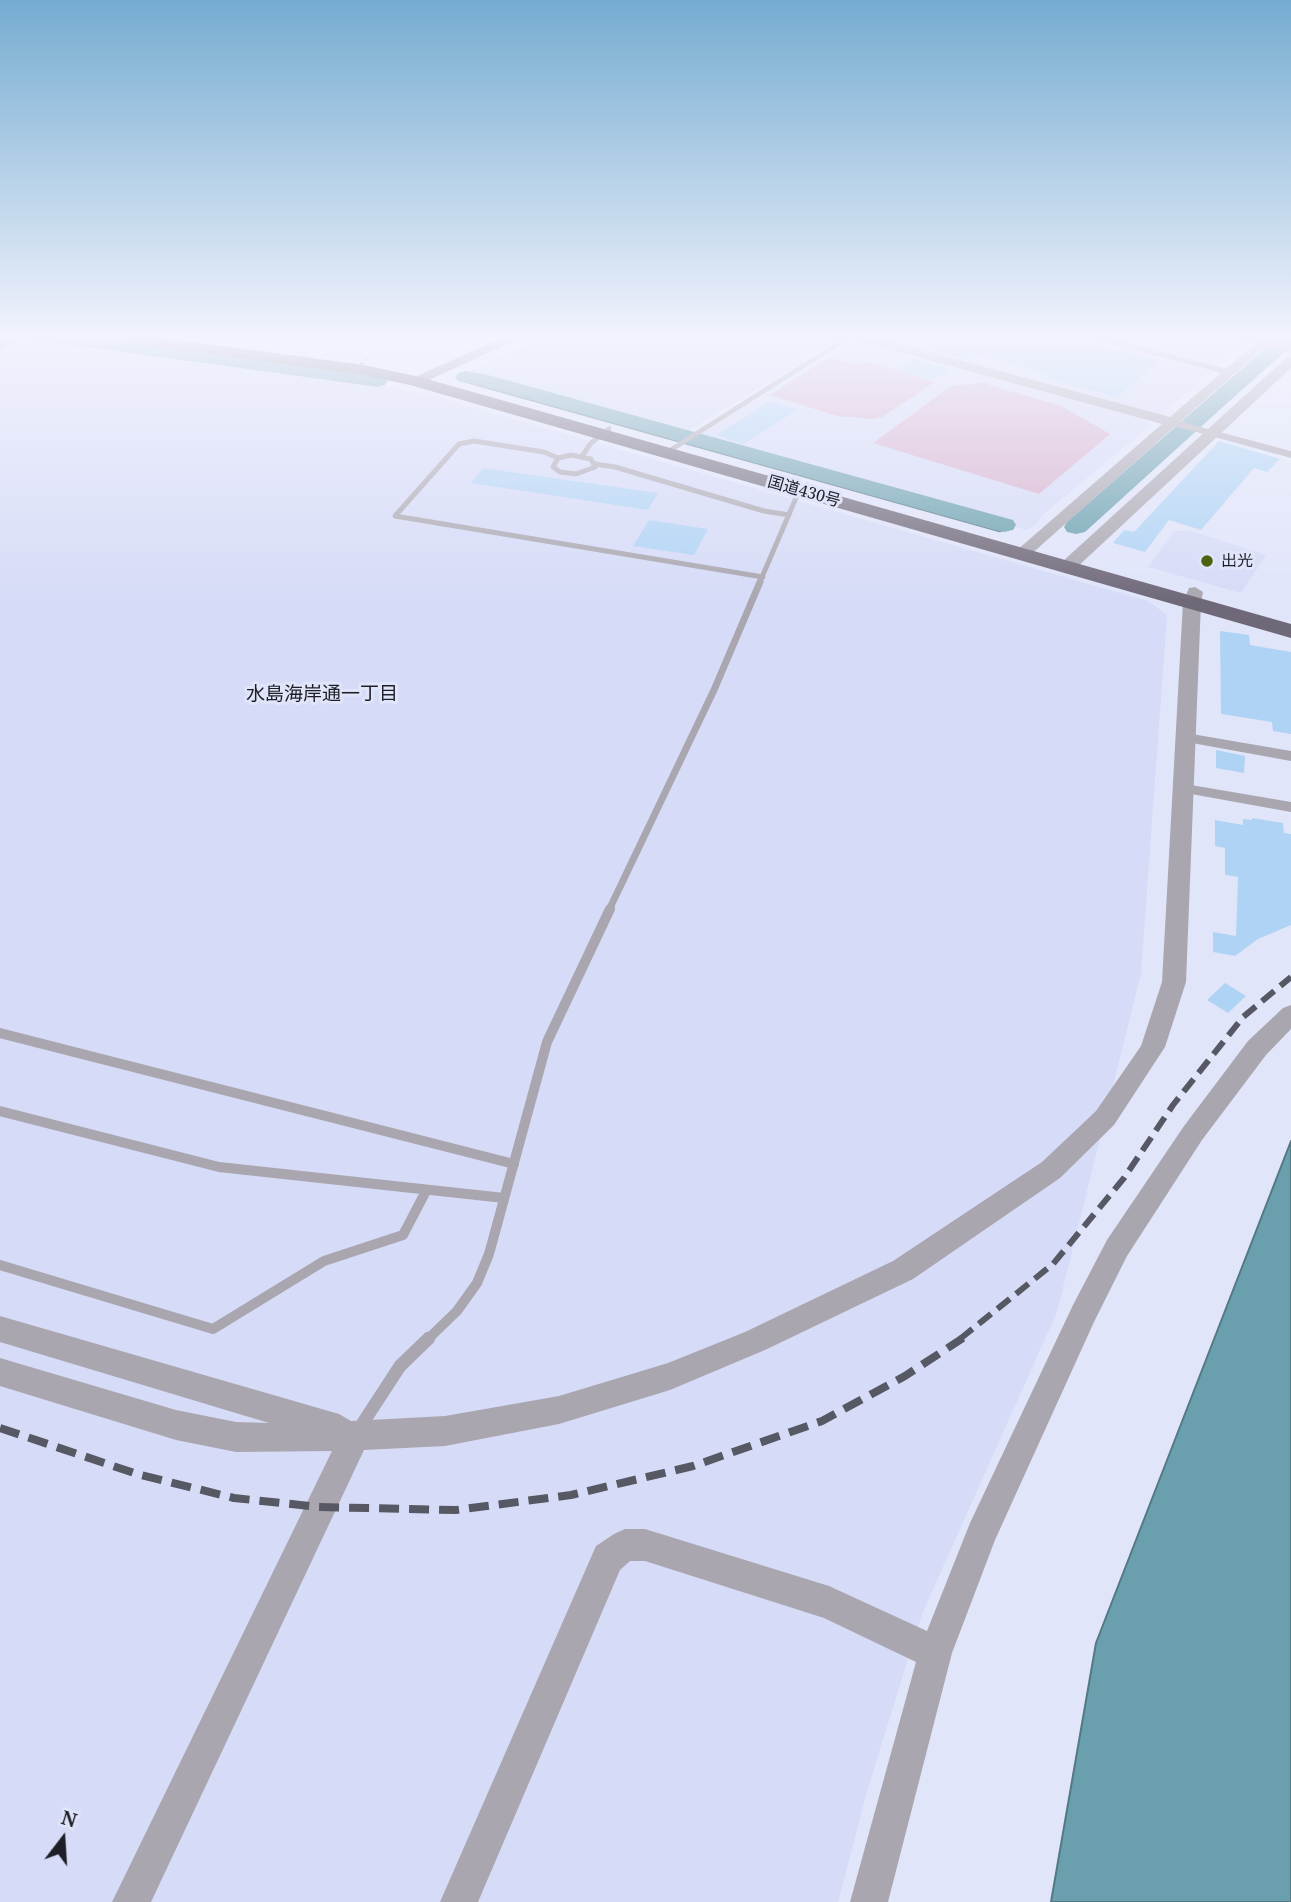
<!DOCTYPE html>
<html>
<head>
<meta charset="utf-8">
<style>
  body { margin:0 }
  #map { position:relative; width:1291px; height:1902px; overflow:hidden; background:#e1e5fa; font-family:"Noto Serif",serif }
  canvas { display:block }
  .north { position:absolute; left:28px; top:1804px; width:70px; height:70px; -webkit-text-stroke:5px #e1e5fa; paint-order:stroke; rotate:17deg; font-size:19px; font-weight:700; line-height:28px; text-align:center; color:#1d1e26 }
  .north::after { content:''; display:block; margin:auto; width:24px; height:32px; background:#1d1e26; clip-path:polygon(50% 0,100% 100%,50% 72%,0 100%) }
</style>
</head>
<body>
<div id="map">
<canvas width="1291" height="1902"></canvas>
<div class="north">N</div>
</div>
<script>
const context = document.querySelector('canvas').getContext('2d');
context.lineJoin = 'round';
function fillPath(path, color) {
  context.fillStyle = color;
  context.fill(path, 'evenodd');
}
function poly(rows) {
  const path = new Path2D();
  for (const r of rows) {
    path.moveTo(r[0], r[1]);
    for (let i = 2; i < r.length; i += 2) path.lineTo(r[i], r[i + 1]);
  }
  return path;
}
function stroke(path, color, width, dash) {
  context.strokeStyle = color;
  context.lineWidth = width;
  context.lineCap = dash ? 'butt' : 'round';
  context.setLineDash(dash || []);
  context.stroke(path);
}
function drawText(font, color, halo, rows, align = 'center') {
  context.font = font + ' "Noto Serif","Noto Sans JP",serif';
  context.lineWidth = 6;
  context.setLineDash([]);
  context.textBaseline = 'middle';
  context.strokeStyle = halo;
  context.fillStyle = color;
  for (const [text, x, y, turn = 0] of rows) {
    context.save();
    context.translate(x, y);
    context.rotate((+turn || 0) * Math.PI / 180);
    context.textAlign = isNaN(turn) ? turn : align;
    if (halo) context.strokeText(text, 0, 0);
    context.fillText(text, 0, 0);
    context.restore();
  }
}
const built = poly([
  [0,335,419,392,1148,601,1167,615,1141,973,1057,1312,922,1614,868,1788,838,1902,0,1902],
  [546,335,846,335,685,433,486,377,464,374],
  [865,335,871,335,871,336,1256,335,1160,415],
  [852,340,1147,420,1151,425,1039,518,1039,522,1026,530,696,437],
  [1187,530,1266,555,1241,593,1148,567,1173,532]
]);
const green = poly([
  [830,357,851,364,868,362,935,382,882,417,873,419,837,416,770,395],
  [982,383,1061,406,1110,434,1039,494,873,443,951,386]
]);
const water = poly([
  [1291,1141,1291,1902,1051,1902,1096,1643,1291,1141]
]);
const stream = poly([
  [16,335,378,384],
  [464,380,1000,530],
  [1082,529,1291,343]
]);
const river = poly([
  [36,335,87,335,378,375,385,377,388,381,385,385,378,387,46,341,36,335],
  [1280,335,1291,335,1291,345,1085,532,1076,534,1067,532,1064,527,1067,522,1280,335],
  [465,371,488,375,1013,520,1016,525,1013,530,1004,532,995,530,479,385,458,381,455,377,458,373,465,371]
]);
const building = poly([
  [904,335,1062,335,1160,361,1116,397,1045,378,1049,375,978,355,965,359,928,349,931,347,904,339],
  [913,359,951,369,934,380,897,370],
  [770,401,797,410,743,444,716,435],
  [1219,441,1280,459,1267,472,1254,468,1201,530,1169,520,1145,552,1113,543,1124,530,1134,532],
  [483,468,658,493,648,510,471,483],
  [649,520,708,529,694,555,633,546],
  [1220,631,1249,635,1250,645,1291,652,1291,734,1273,731,1272,722,1221,714],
  [1216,750,1245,756,1244,773,1216,768],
  [1252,818,1283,823,1284,833,1291,834,1291,925,1258,939,1235,956,1213,952,1213,932,1236,936,1238,877,1225,875,1225,848,1215,846,1215,820,1243,825,1243,819,1252,820],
  [1225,983,1246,996,1228,1013,1207,1000]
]);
const serviceFar3 = poly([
  [1088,335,1228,372],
  [1231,335,1262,343],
  [666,453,852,335],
  [571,455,591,459,595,467,576,474,560,472,553,467,558,458,571,455],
  [582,456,591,443,609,429],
  [558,458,544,452,474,441,459,444,395,516,763,577],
  [595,464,615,467,764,511,789,515],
  [759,584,799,491,807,485]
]);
const serviceFar2 = poly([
  [609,910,714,690,760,582]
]);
const serviceFar1 = poly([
  [0,1033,514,1164],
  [0,1111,219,1167,504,1198],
  [0,1265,213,1329,324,1261,403,1235,426,1191],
  [428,1339,457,1311,477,1283,489,1254,547,1042,610,909]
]);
const service = poly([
  [359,1429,400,1366,429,1338]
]);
const minor = poly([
  [1262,340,1291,347,1291,353,1258,345,1258,341,1262,340],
  [1171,419,1291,451,1291,458,1167,424,1167,420,1171,419],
  [1186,733,1291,751,1291,761,1181,741,1179,738,1181,735,1186,733],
  [1185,784,1291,802,1291,812,1180,792,1177,789,1185,784]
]);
const tertiary = poly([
  [11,335,25,335,0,351,0,341,11,335],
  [847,335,867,335,1170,417,1265,335,1278,335,1028,557,1022,559,1014,554,1016,551,1162,424,848,338,847,335],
  [1291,357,1291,368,1074,570,1062,570,1060,566,1062,562,1286,358,1291,357],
  [1195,587,1203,592,1201,602,1186,982,1165,1047,1114,1125,1060,1178,913,1279,765,1350,670,1390,559,1424,445,1446,364,1450,151,1902,112,1902,332,1451,236,1452,176,1440,0,1386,0,1358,176,1410,236,1422,269,1423,0,1342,0,1316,339,1414,351,1421,445,1416,559,1396,668,1363,745,1332,893,1261,1042,1162,1096,1111,1141,1046,1162,982,1183,602,1189,588,1195,587],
  [1291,1005,1291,1029,1266,1055,1202,1140,1127,1256,1094,1322,995,1540,952,1653,888,1902,850,1902,916,1662,824,1618,645,1561,630,1561,620,1570,478,1902,440,1902,596,1546,614,1534,625,1529,645,1529,829,1586,927,1631,970,1523,1073,1305,1107,1240,1184,1126,1248,1041,1283,1008,1291,1005]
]);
const secondary = poly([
  [508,335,527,335,420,384,414,386,406,381,508,335]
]);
const trunk = poly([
  [98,335,141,335,364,365,420,377,1291,624,1291,638,410,385,364,375,106,340,98,335]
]);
const railFar1 = poly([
  [960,1339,1053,1264,1124,1178,1173,1105,1243,1017,1291,977]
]);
const rail = poly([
  [0,1428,137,1474,234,1498,319,1507,456,1510,571,1495,693,1466,822,1421,905,1376,963,1338]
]);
const pathBridge = poly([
  [350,374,367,359]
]);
const markers = [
  [1207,561,7,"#4c620e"]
];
const farStreetnames = [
  ["国道430号",804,492,16]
];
const farPoinames = [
  ["出光",1221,561]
];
const neighbourhoodNames = [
  ["水島海岸通一丁目",322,695]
];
fillPath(built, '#d6dbf7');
fillPath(green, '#d7afcb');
fillPath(water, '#6aa0ae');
stroke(water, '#537985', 2);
stroke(stream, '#537985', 4.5);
fillPath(river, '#6aa0ae');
fillPath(building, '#afd3f4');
stroke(serviceFar3, '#aaa6af', 5);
stroke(serviceFar2, '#aaa6af', 7);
stroke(serviceFar1, '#aaa6af', 10);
stroke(service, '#aaa6af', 13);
fillPath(minor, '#aaa6af');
fillPath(tertiary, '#aaa6af');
fillPath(secondary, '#8d8793');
fillPath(trunk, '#6f6878');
stroke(railFar1, '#565863', 6, [16, 8]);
stroke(rail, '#565863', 8, [20, 10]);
stroke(pathBridge, '#818392', 2.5, [3.5, 3.5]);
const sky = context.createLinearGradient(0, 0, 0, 601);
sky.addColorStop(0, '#75acd1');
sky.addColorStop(0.56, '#f2f3fd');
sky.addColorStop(1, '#f2f3fd00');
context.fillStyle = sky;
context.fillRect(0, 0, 1291, 601);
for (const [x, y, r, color] of markers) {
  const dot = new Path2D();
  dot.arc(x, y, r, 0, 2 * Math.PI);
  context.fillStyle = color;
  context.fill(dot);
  stroke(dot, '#e1e5fa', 2.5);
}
drawText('16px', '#1d1e26', '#e1e5fa', farStreetnames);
drawText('16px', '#1d1e26', '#e1e5fa', farPoinames, 'left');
drawText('19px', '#1d1e26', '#e1e5fa', neighbourhoodNames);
</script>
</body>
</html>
